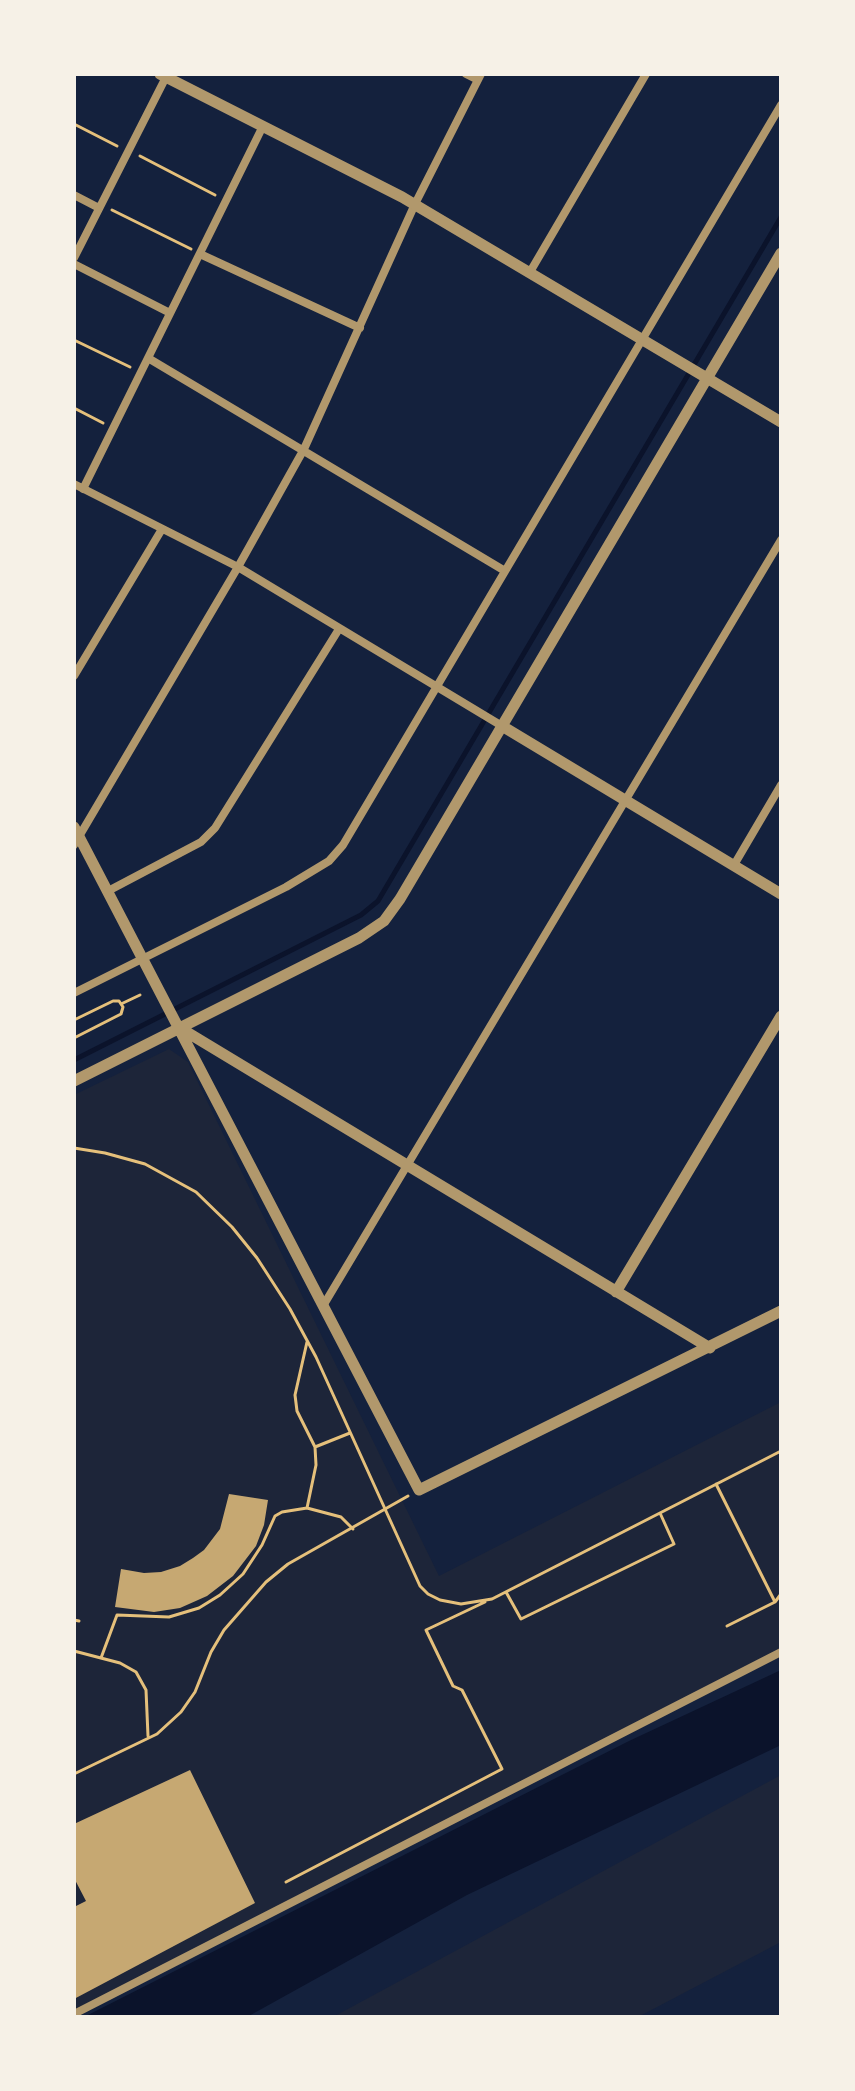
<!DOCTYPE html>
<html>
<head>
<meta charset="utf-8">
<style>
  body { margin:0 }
  #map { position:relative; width:855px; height:2091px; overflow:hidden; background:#14213d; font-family:"Sofia Sans Condensed",sans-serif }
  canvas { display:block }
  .frame { position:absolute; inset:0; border:76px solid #f6f1e7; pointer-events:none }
</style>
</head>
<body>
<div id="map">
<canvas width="855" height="2091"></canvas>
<div class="frame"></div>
</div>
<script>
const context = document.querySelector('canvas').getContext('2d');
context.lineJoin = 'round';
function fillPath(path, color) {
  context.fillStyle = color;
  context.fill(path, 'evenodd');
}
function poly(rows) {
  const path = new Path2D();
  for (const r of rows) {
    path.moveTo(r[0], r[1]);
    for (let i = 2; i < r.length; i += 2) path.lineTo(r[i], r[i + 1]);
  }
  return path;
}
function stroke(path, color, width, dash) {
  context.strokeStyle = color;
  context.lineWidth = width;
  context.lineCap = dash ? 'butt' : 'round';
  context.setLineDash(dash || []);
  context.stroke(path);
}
const green = poly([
  [169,1049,188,1062,439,1576,781,1402,781,1650,74,2011,74,1095],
  [781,1775,781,1942,638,2017,333,2017]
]);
const water = poly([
  [781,1670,781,1745,467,1895,247,2017,84,2017,629,1741]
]);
const stream = poly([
  [74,1060,361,915,378,901,781,217]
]);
const building = poly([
  [229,1494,268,1500,264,1525,256,1546,233,1576,207,1596,180,1608,154,1612,115,1607,121,1569,144,1573,161,1572,180,1566,193,1558,204,1550,220,1529],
  [190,1770,255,1903,74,1999,74,1907,86,1901,74,1878,74,1824]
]);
const path = poly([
  [74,124,117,146],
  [140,156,215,195],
  [112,210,191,249],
  [74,340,130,367],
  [74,408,103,423],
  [121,1004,140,995],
  [74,1020,113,1001,119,1001,123,1007,121,1014,74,1038],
  [74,1148,105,1153,145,1164,196,1192,232,1227,257,1258,290,1309,316,1357,420,1586,428,1594,440,1600,461,1604,492,1599,781,1451],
  [307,1342,295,1395,297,1411,315,1447,350,1433],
  [716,1484,775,1602],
  [307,1508,316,1465,315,1447],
  [506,1592,521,1619,674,1544,660,1513],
  [74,1620,79,1621],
  [727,1626,775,1602,781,1594],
  [74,1651,120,1663,136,1672,146,1690,148,1736],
  [101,1658,117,1615,169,1617,199,1608,220,1595,243,1574,262,1545,275,1516,282,1512,307,1508,341,1517,353,1529],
  [74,1774,157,1734,181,1712,195,1692,211,1652,224,1630,266,1582,288,1564,408,1496],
  [286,1882,502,1769,462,1690,453,1686,426,1630,485,1602]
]);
const minor = poly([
  [466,74,478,80],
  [74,195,99,208],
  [200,254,360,328],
  [74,258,166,77],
  [74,264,170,313],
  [530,272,646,74],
  [148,358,505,571],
  [74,484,238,567,502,726],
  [83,489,263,126],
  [74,676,162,529],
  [74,845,238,567,304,449,415,204,481,74],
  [734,865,781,785],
  [108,891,201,842,215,828,339,629],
  [74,993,286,887,329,861,343,845,781,105],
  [323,1306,781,540],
  [74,2014,781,1652]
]);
const tertiary = poly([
  [160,74,402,197,781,422],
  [502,726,781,894],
  [74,827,419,1490,781,1311],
  [180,1028,710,1348],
  [74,1081,359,938,384,921,400,899,781,253],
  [616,1292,781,1016]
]);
fillPath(green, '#1d2539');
fillPath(water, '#0b132b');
stroke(stream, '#0b132b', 5);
fillPath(building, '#c6a872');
stroke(path, '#e5c07b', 3);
stroke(minor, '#b1986c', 8);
stroke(tertiary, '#b1986c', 11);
</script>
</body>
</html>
